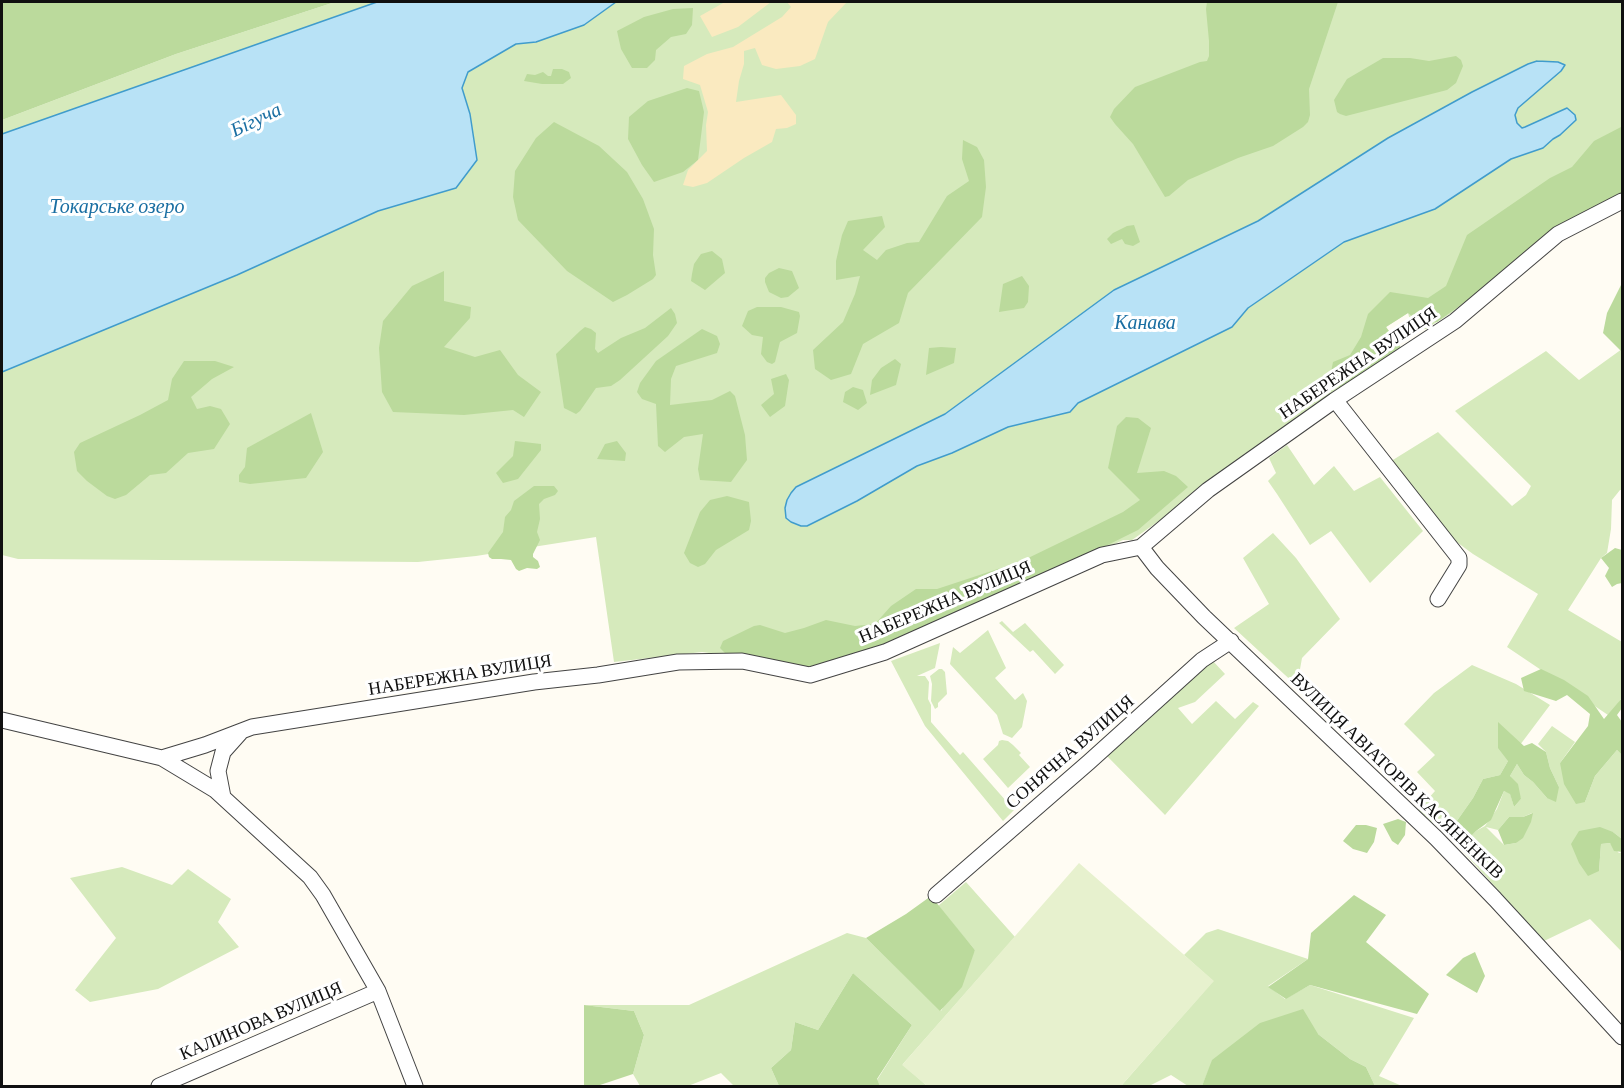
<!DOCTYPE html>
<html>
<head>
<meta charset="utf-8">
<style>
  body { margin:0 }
  #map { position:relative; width:1624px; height:1088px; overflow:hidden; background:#fffcf3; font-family:"Crimson Pro",serif }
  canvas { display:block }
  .frame { position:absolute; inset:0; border:3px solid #101010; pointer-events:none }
</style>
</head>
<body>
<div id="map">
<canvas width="1624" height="1088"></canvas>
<div class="frame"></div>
</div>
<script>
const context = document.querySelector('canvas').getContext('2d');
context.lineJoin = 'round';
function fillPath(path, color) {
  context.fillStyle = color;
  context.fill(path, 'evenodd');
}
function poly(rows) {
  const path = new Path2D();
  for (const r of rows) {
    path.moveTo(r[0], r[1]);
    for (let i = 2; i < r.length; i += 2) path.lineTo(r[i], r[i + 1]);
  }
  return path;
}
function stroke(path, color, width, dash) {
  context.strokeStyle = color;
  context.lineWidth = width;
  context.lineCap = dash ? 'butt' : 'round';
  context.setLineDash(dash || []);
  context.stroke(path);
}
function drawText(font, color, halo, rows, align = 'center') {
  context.font = font + ' "Crimson Pro",serif';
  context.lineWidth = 6;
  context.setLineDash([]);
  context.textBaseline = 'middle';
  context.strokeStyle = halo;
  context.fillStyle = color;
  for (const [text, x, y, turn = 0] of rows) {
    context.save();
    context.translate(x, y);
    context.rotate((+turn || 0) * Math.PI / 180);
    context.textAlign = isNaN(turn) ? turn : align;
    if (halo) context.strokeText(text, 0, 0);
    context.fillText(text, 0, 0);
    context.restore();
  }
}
const green = poly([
  [335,2,377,2,2,134,2,120,176,54],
  [616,2,1622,2,1622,197,1604,207,1581,213,1456,310,1426,329,1415,329,1411,324,1408,313,1386,327,1402,349,1132,540,1123,540,1017,590,809,667,702,652,614,662,596,537,476,556,418,562,36,559,18,559,2,555,2,372,237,275,378,211,456,188,470,114,462,88,468,72,516,44,536,42,584,25],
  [1622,349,1622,490,1620,490,1612,500,1611,529,1607,553,1601,558,1568,610,1622,642,1622,697,1611,717,1507,647,1538,594,1473,554,1454,540,1388,463,1438,432,1512,506,1526,495,1531,486,1455,411,1546,351,1579,380],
  [1287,445,1314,485,1334,466,1354,491,1380,477,1423,531,1370,583,1331,531,1310,545,1277,494,1268,481,1276,473,1269,458],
  [1273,533,1296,558,1340,619,1302,658,1297,686,1234,628,1269,604,1243,558],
  [1002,621,1013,632,1025,623,1064,665,1055,674,1033,650,1030,652,999,623],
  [988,630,1006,668,995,678,1015,700,1023,693,1027,701,1022,727,1012,738,1003,734,997,715,950,664,953,647,960,653],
  [940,643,935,668,917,676,925,676,929,682,928,699,931,705,931,722,960,755,963,752,1014,810,1003,821,925,726,891,661],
  [1212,660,1225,674,1195,702,1178,708,1192,724,1216,701,1235,719,1253,702,1259,706,1165,815,1106,755],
  [1472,665,1516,684,1550,705,1508,761,1500,775,1483,779,1473,798,1447,835,1418,810,1435,791,1417,772,1435,755,1404,724,1434,693],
  [939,669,942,669,945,672,947,694,938,703,938,707,935,709,931,701,932,684,930,676],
  [1552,726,1575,742,1560,763,1585,802,1595,776,1617,750,1622,755,1622,839,1613,832,1579,831,1599,871,1601,844,1610,843,1619,853,1622,852,1622,952,1590,919,1544,941,1460,848,1476,831,1485,826,1497,809,1504,791,1510,793,1514,807,1521,799,1510,776,1517,764,1524,775,1533,782,1547,798,1559,787,1550,768,1546,752,1538,744],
  [1532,813,1516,843,1504,845,1486,827,1498,830,1509,817,1523,817],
  [1002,740,1008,741,1013,745,1021,753,1019,755,1030,767,1008,788,983,759,998,745,999,741],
  [122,867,172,885,188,869,231,899,218,922,239,947,158,989,90,1002,75,990,116,938,70,878],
  [966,882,1015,937,903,1064,927,1086,880,1086,877,1080,912,1025,853,973,818,1030,795,1022,791,1050,771,1068,779,1086,734,1086,721,1073,688,1086,640,1086,633,1074,644,1035,634,1011,584,1005,689,1005,847,933,866,938,941,1011,975,950,938,906],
  [1218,929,1308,959,1268,986,1285,999,1310,985,1414,1018,1379,1076,1402,1086,1375,1086,1366,1067,1350,1059,1318,1034,1213,1060,1202,1086,1188,1086,1171,1075,1149,1086,1121,1086,1213,981,1184,955,1206,933]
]);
const forest = poly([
  [2,2,335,2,176,54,2,120],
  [1207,2,1338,2,1309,89,1310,115,1308,122,1303,127,1273,146,1238,158,1188,180,1169,196,1165,197,1133,144,1115,124,1110,117,1114,109,1135,87,1200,62,1207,61,1209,56,1209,41,1206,9],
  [693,8,692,25,686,34,671,37,656,50,655,60,647,68,632,68,621,49,617,31,644,17,673,9],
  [1456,56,1461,60,1463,66,1456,83,1447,90,1346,116,1340,114,1337,112,1334,100,1347,79,1383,58,1410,58,1429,61],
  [553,69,562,69,569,72,571,78,563,84,542,84,524,81,527,74,535,75,543,72,548,76,551,76],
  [687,88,699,91,704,112,698,160,683,172,654,182,642,165,628,139,629,117,648,101],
  [554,122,599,146,627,172,643,199,654,229,653,255,656,275,653,279,627,295,613,302,567,271,518,220,513,197,515,171,536,138],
  [1621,127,1622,128,1622,197,1604,207,1581,213,1487,286,1437,322,1419,322,1408,313,1386,327,1402,349,1344,389,1329,382,1333,362,1350,355,1361,337,1368,314,1390,292,1428,298,1446,286,1467,235,1550,178,1572,167,1594,141],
  [963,140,977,147,984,160,986,187,982,217,908,293,899,323,863,344,851,374,831,380,815,369,813,350,843,322,855,294,860,276,836,280,836,261,842,235,848,221,882,216,885,227,863,250,877,260,886,250,907,243,919,242,947,196,969,181,962,159],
  [1134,225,1140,242,1133,246,1125,244,1122,239,1111,244,1107,239,1113,233,1127,226],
  [712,251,722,259,725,273,705,290,691,281,692,274,694,264,701,254],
  [779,268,792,271,799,288,788,297,781,298,769,292,765,282,765,278,769,273],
  [444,271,444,301,471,307,470,318,444,347,475,357,500,350,518,375,541,392,524,417,513,410,464,415,393,412,382,392,379,348,383,321,412,286],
  [1022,276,1029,286,1028,302,1024,308,999,312,1003,284],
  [1622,283,1622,352,1603,333,1607,313],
  [757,307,781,307,799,312,800,316,797,333,780,342,775,362,772,364,767,362,761,354,763,337,752,335,742,326,748,311],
  [671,308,675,314,677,323,668,336,620,380,611,386,596,388,580,411,576,414,564,408,556,354,580,331,585,327,591,329,596,333,595,349,598,353,621,338,645,328],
  [702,329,717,336,720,344,717,353,676,366,671,379,670,405,712,400,730,391,735,396,745,435,747,460,731,482,700,480,698,469,703,434,684,437,665,452,658,446,656,404,642,399,637,392,640,383,656,361],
  [941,347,956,348,954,363,926,375,929,348],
  [895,359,901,364,896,385,870,395,872,380,881,368],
  [184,361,215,361,234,367,212,379,191,397,197,409,210,406,221,409,230,424,214,449,188,453,166,473,150,475,126,495,115,499,107,496,87,481,77,471,74,452,80,443,140,415,168,400,172,379],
  [786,374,789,380,785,406,770,417,761,405,774,394,771,379],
  [853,387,863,390,867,403,858,410,843,402,845,392],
  [311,413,323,452,306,478,250,484,239,482,239,475,245,467,247,448],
  [1126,417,1138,418,1151,428,1137,473,1164,471,1176,476,1188,487,1138,530,1017,590,935,627,824,667,809,667,726,654,720,648,723,641,754,626,760,625,785,633,804,628,826,620,855,626,875,624,891,606,916,589,937,589,1022,561,1123,512,1140,500,1108,468,1117,426],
  [515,441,541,444,541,450,518,479,503,483,496,473,513,456],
  [617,441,626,453,625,461,597,459,605,444],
  [534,486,554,486,558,491,555,495,544,499,539,504,540,519,537,532,540,540,533,554,533,557,538,561,540,567,537,569,527,568,519,571,516,569,511,560,501,559,492,559,489,557,488,553,503,532,505,517,511,510,514,501],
  [727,496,749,502,751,521,749,530,716,550,705,564,698,567,690,563,684,553,700,512,710,500],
  [1615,548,1622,550,1622,583,1617,584,1612,587,1605,576,1609,568,1601,558],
  [1541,669,1564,680,1588,696,1604,719,1622,698,1622,708,1617,715,1622,722,1622,755,1617,750,1595,776,1585,802,1576,804,1564,784,1560,763,1588,726,1590,714,1567,695,1556,701,1524,691,1521,678],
  [1498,722,1524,746,1532,743,1546,752,1550,768,1559,787,1556,802,1547,798,1533,782,1524,775,1517,764,1510,776,1518,784,1521,799,1514,807,1510,794,1504,791,1491,820,1476,831,1460,848,1447,835,1473,798,1483,779,1500,775,1508,761,1498,748],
  [1533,813,1531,822,1523,838,1516,843,1504,845,1498,830,1509,817,1523,817],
  [1398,819,1406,822,1405,835,1398,845,1392,841,1383,824],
  [1356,825,1366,825,1377,828,1374,842,1367,853,1353,849,1343,841],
  [1600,827,1613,832,1622,839,1622,852,1614,851,1610,843,1601,844,1599,871,1588,876,1579,863,1571,844,1579,831],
  [1354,895,1386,915,1366,942,1429,994,1417,1014,1310,985,1286,999,1268,987,1308,959,1311,933],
  [931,896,975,950,962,987,940,1011,866,938,906,914],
  [1475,952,1485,976,1477,993,1446,975,1463,958],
  [853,973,912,1025,877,1079,880,1086,779,1086,771,1068,791,1050,795,1022,818,1030],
  [584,1005,634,1011,644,1035,633,1074,597,1086,584,1086],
  [1303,1009,1318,1034,1350,1059,1366,1067,1375,1086,1202,1086,1212,1060,1260,1023]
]);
const sand = poly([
  [725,2,771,2,738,27,712,37,700,16],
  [787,2,847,2,828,22,815,59,800,66,776,69,762,65,755,48,744,51,744,64,739,81,736,102,781,95,796,115,796,124,787,128,776,129,772,142,744,158,707,183,693,187,683,185,688,170,707,151,706,125,708,112,700,85,683,79,684,66,707,54,733,47,782,17,791,7]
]);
const pitch = poly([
  [1079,863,1214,981,1121,1086,927,1086,902,1065]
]);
const water = poly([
  [377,2,616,2,584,25,536,42,516,44,468,72,462,88,470,114,477,160,456,188,378,211,237,275,2,372,2,134,377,2],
  [1537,61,1558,62,1565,65,1561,71,1518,108,1515,115,1517,123,1522,128,1525,127,1567,108,1575,115,1576,120,1560,135,1553,139,1543,148,1511,159,1435,209,1344,242,1248,308,1232,327,1078,403,1070,412,1008,427,952,453,917,466,857,501,807,526,801,526,791,522,786,518,785,508,787,500,791,493,796,487,945,414,1114,290,1258,221,1388,138,1472,92,1528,64,1537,61]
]);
const minor = poly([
  [1335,400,1459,558,1459,565,1438,599],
  [1141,547,1157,568,1204,617,1436,838,1495,899,1622,1037],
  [2,720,162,758,205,745,252,727,534,682,598,675,678,662,742,661,810,675,885,652,1102,555,1141,547,1208,490,1335,400,1455,321,1558,234,1622,201],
  [162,758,215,790,310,877,323,895,378,991,415,1086],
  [223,797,218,771,223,752,240,733],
  [936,895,1089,762,1202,660,1231,641],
  [159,1086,378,991]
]);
const streetNames = [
  ["НАБЕРЕЖНА ВУЛИЦЯ",1358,363,-34],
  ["НАБЕРЕЖНА ВУЛИЦЯ",945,602,-23],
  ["НАБЕРЕЖНА ВУЛИЦЯ",460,675,-9],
  ["СОНЯЧНА ВУЛИЦЯ",1070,752,-41],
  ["ВУЛИЦЯ АВІАТОРІВ КАСЯНЕНКІВ",1397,776,44],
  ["КАЛИНОВА ВУЛИЦЯ",261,1021,-23]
];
const waterNames = [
  ["Бігуча",256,120,-26],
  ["Токарське озеро",117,207],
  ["Канава",1145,323]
];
fillPath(green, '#d6eabc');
fillPath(forest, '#bbda9c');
fillPath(sand, '#faeac0');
fillPath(pitch, '#e7f1ce');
fillPath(water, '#b8e2f6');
stroke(water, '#409ccc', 1.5);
stroke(minor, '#434343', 17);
stroke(minor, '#fff', 15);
drawText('18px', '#101010', '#fff', streetNames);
drawText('italic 20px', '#196ea2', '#fff', waterNames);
</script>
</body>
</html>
